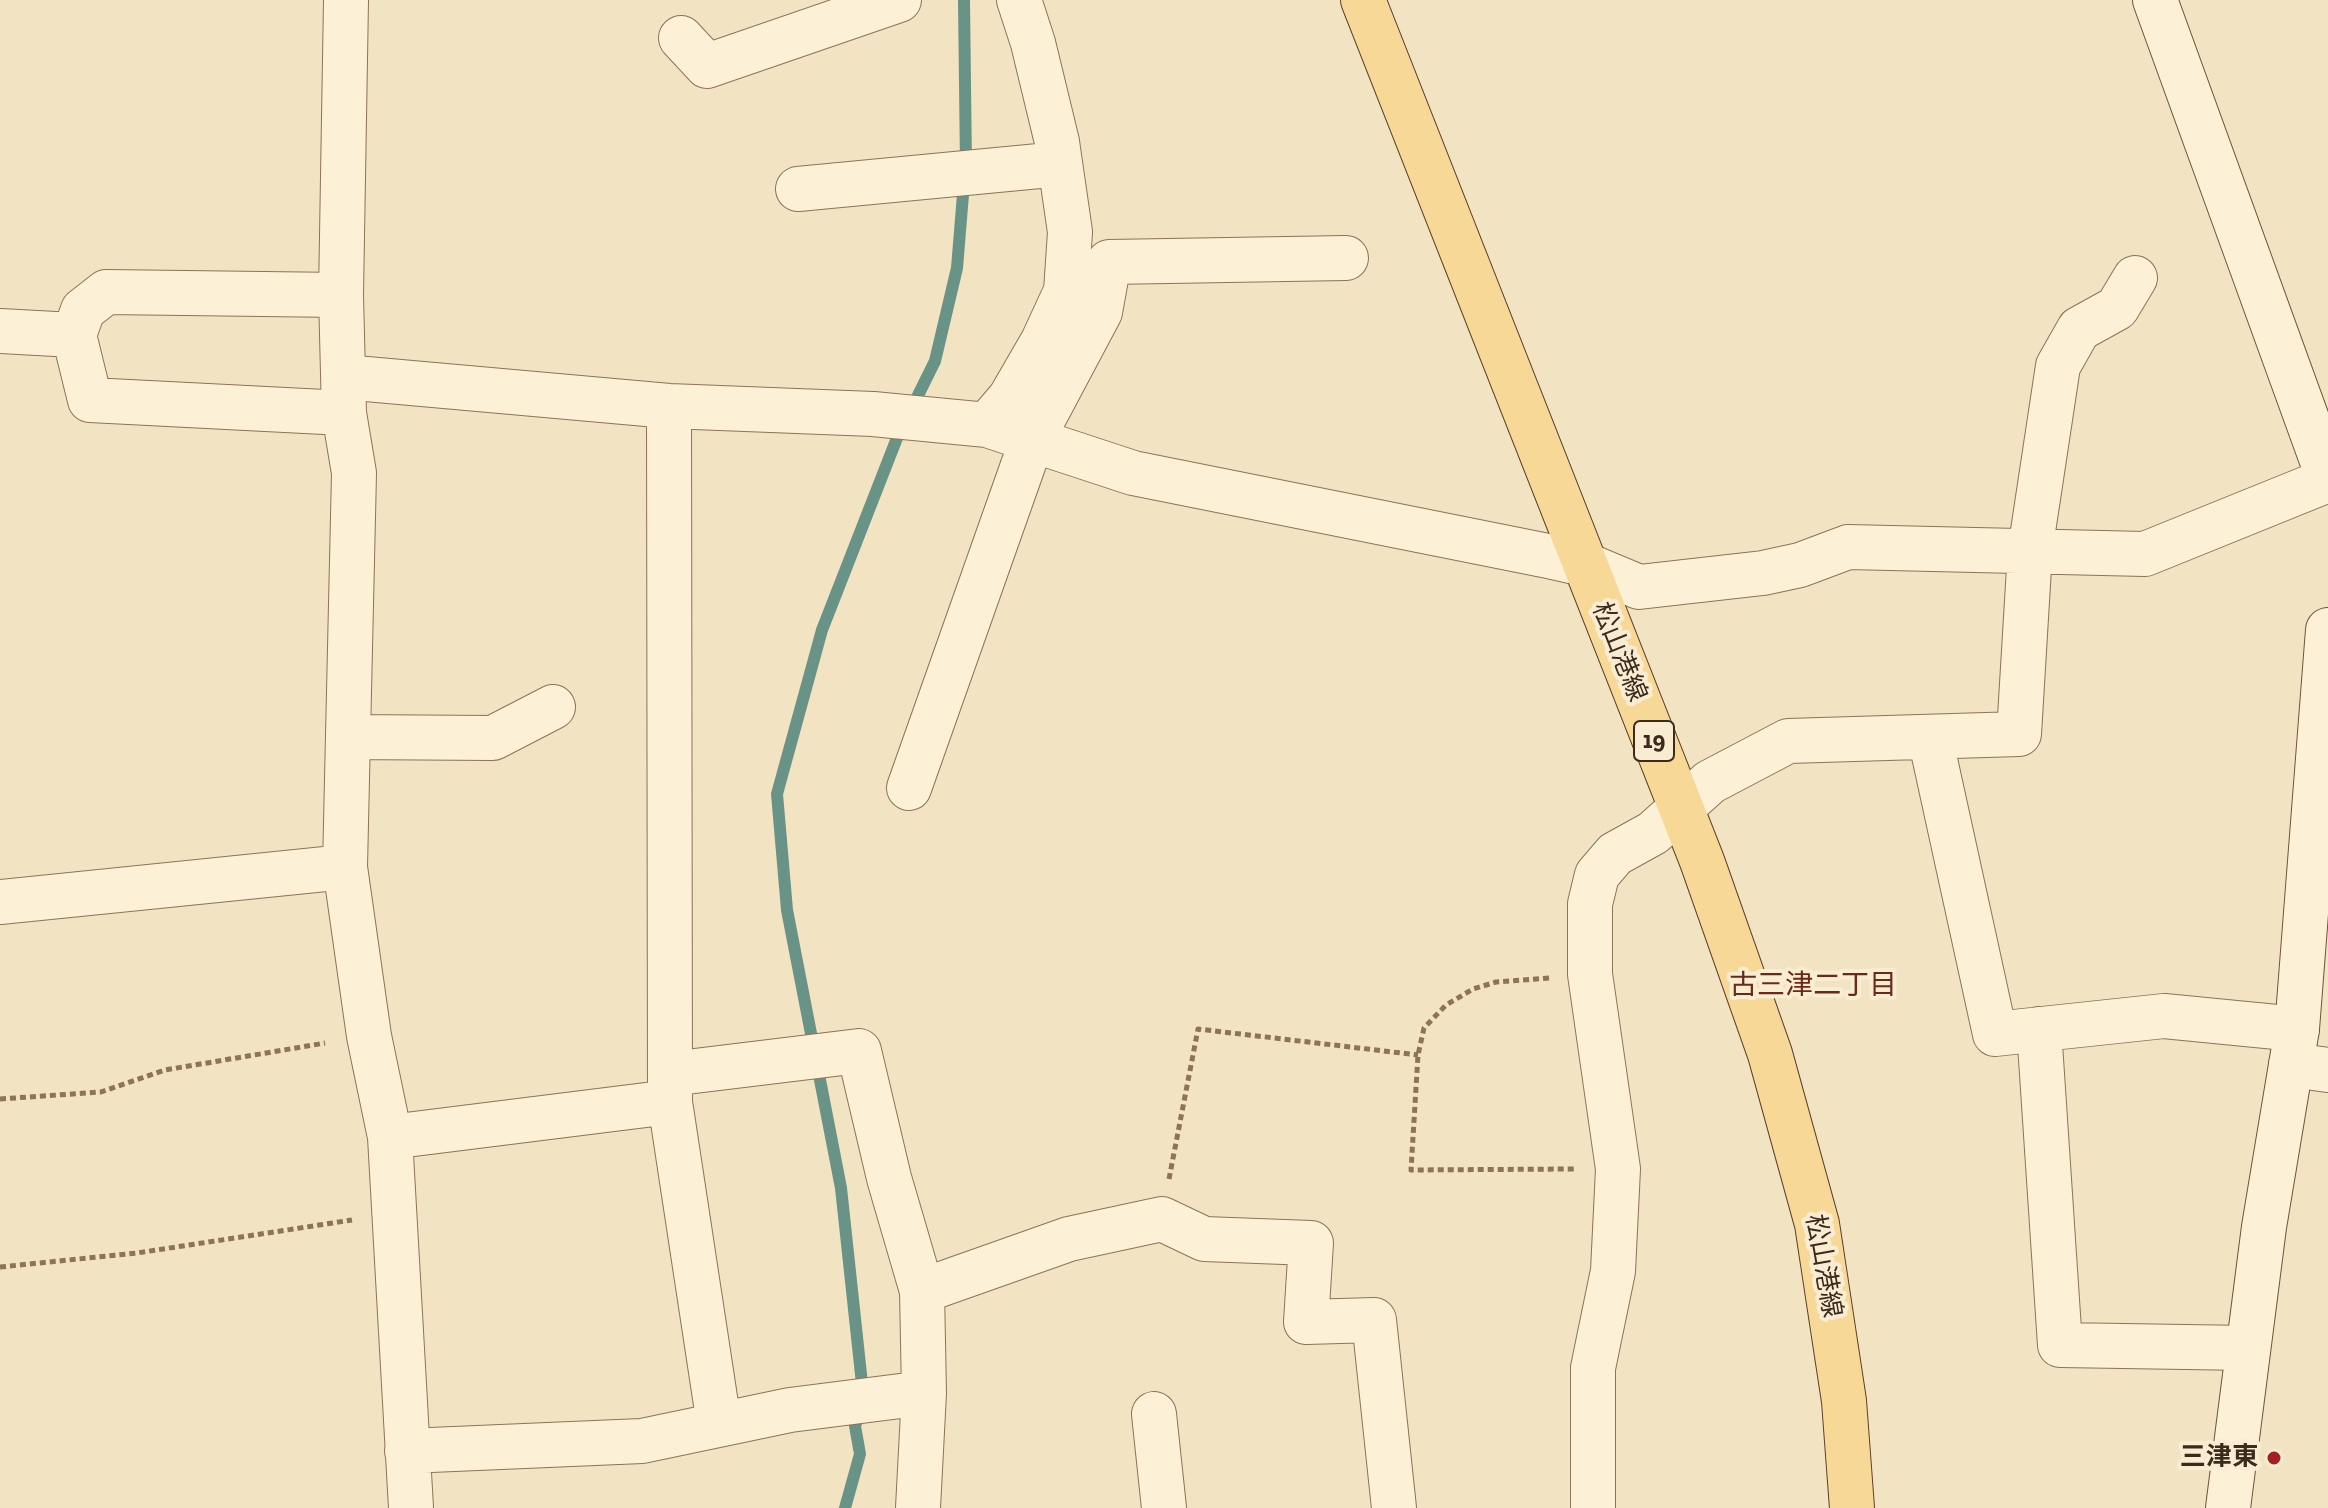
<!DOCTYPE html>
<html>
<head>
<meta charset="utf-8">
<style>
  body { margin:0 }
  canvas { display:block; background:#f2e3c2 }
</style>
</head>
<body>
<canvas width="2328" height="1508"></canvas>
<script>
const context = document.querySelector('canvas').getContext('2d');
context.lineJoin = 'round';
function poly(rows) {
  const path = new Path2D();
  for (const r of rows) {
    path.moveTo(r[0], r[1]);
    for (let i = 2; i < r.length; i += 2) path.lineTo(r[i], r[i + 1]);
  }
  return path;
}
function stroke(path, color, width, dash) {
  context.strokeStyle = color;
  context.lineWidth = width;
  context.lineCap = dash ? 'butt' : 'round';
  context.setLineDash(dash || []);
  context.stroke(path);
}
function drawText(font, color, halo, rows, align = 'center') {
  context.font = font + ' "Zilla Slab","Noto Sans JP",serif';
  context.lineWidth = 8;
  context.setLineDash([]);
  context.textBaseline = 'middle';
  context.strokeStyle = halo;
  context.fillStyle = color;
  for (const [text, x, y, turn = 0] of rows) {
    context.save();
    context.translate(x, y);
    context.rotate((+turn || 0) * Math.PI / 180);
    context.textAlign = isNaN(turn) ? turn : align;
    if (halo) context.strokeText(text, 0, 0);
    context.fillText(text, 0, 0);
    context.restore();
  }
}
const stream = poly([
  [964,0,966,167],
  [863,1393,841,1188,787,910,777,794,822,630,897,438,935,361,957,268,964,182],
  [845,1508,860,1454,855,1426,860,1411]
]);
const path = poly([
  [1549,978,1496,982,1473,989,1446,1005,1424,1028,1418,1055,1411,1170,1574,1169],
  [0,1099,101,1092,165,1070,325,1043],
  [1169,1179,1198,1029,1418,1055],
  [0,1267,137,1253,352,1220]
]);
const street = poly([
  [346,0,341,295,344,413,354,473,345,867,369,1036,390,1137,411,1508],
  [681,38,707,66,899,0],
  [798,189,1060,164],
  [0,331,74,335,83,310,106,292,341,295],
  [74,335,90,400,344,413],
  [344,377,669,406,873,414,987,425,1133,473,1548,556,1584,564,1639,587,1763,573,1800,565,1848,547,2145,554,2328,480],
  [669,406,670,1102,719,1424],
  [987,425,1010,398,1043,341,1066,291,1070,232,1057,142,1033,43,1019,0],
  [348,737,493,738,553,707],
  [1930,737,1995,1034,2164,1016,2297,1029],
  [909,788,1032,440,1100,312,1109,262,1346,258],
  [0,902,345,867],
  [2039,1029,2060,1345,2248,1348],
  [2291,1065,2328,1070],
  [670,1074,859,1051,889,1178,922,1291,924,1393,918,1508],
  [390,1137,670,1102],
  [922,1291,1069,1239,1162,1219,1204,1239,1311,1243,1306,1322,1374,1320,1394,1508],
  [1154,1414,1164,1508],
  [407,1451,642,1441,790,1410,924,1393],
  [1593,1508,1593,1368,1613,1271,1618,1169,1590,974,1590,904,1597,875,1615,854,1653,833,1710,782,1788,741,2019,734,2030,551,2058,366,2079,329,2117,308,2135,278]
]);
const secondary = poly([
  [2155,0,2328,477],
  [2228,1508,2264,1227,2297,1029,2328,630]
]);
const primary = poly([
  [1363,0,1702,861,1770,1054,1817,1224,1844,1401,1852,1508]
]);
const markers = [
  [2274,1458,8,"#a22224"]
];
const shields = [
  [1654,741,40]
];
const shieldNames = [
  ["19",1654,741]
];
const streetNames = [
  ["松山港線",1619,652,68],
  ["松山港線",1823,1266,80]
];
const poiNames = [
  ["三津東",2258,1458]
];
const neighbourhoodNames = [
  ["古三津二丁目",1813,986]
];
stroke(stream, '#6a9388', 12);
stroke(street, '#8d7357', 46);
stroke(secondary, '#6f543a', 46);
stroke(primary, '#5b412c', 46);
stroke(path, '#8d7357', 5, [6, 4]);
stroke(street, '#fcf0d6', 44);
stroke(secondary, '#fcf0d6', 44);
stroke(primary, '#f8d897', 44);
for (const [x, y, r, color] of markers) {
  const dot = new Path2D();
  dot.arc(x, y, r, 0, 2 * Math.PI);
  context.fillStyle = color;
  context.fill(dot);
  stroke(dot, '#f8edd2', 3);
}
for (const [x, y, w] of shields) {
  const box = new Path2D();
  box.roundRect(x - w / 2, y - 20, w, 40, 6);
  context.fillStyle = '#f8edd2';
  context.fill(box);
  stroke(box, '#3c2b1d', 2);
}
drawText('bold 24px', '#3c2b1d', null, shieldNames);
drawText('26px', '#3c2b1d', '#f8edd2', streetNames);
drawText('bold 26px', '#3c2b1d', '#f8edd2', poiNames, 'right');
drawText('28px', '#6c2918', '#f8edd2', neighbourhoodNames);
</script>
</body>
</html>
